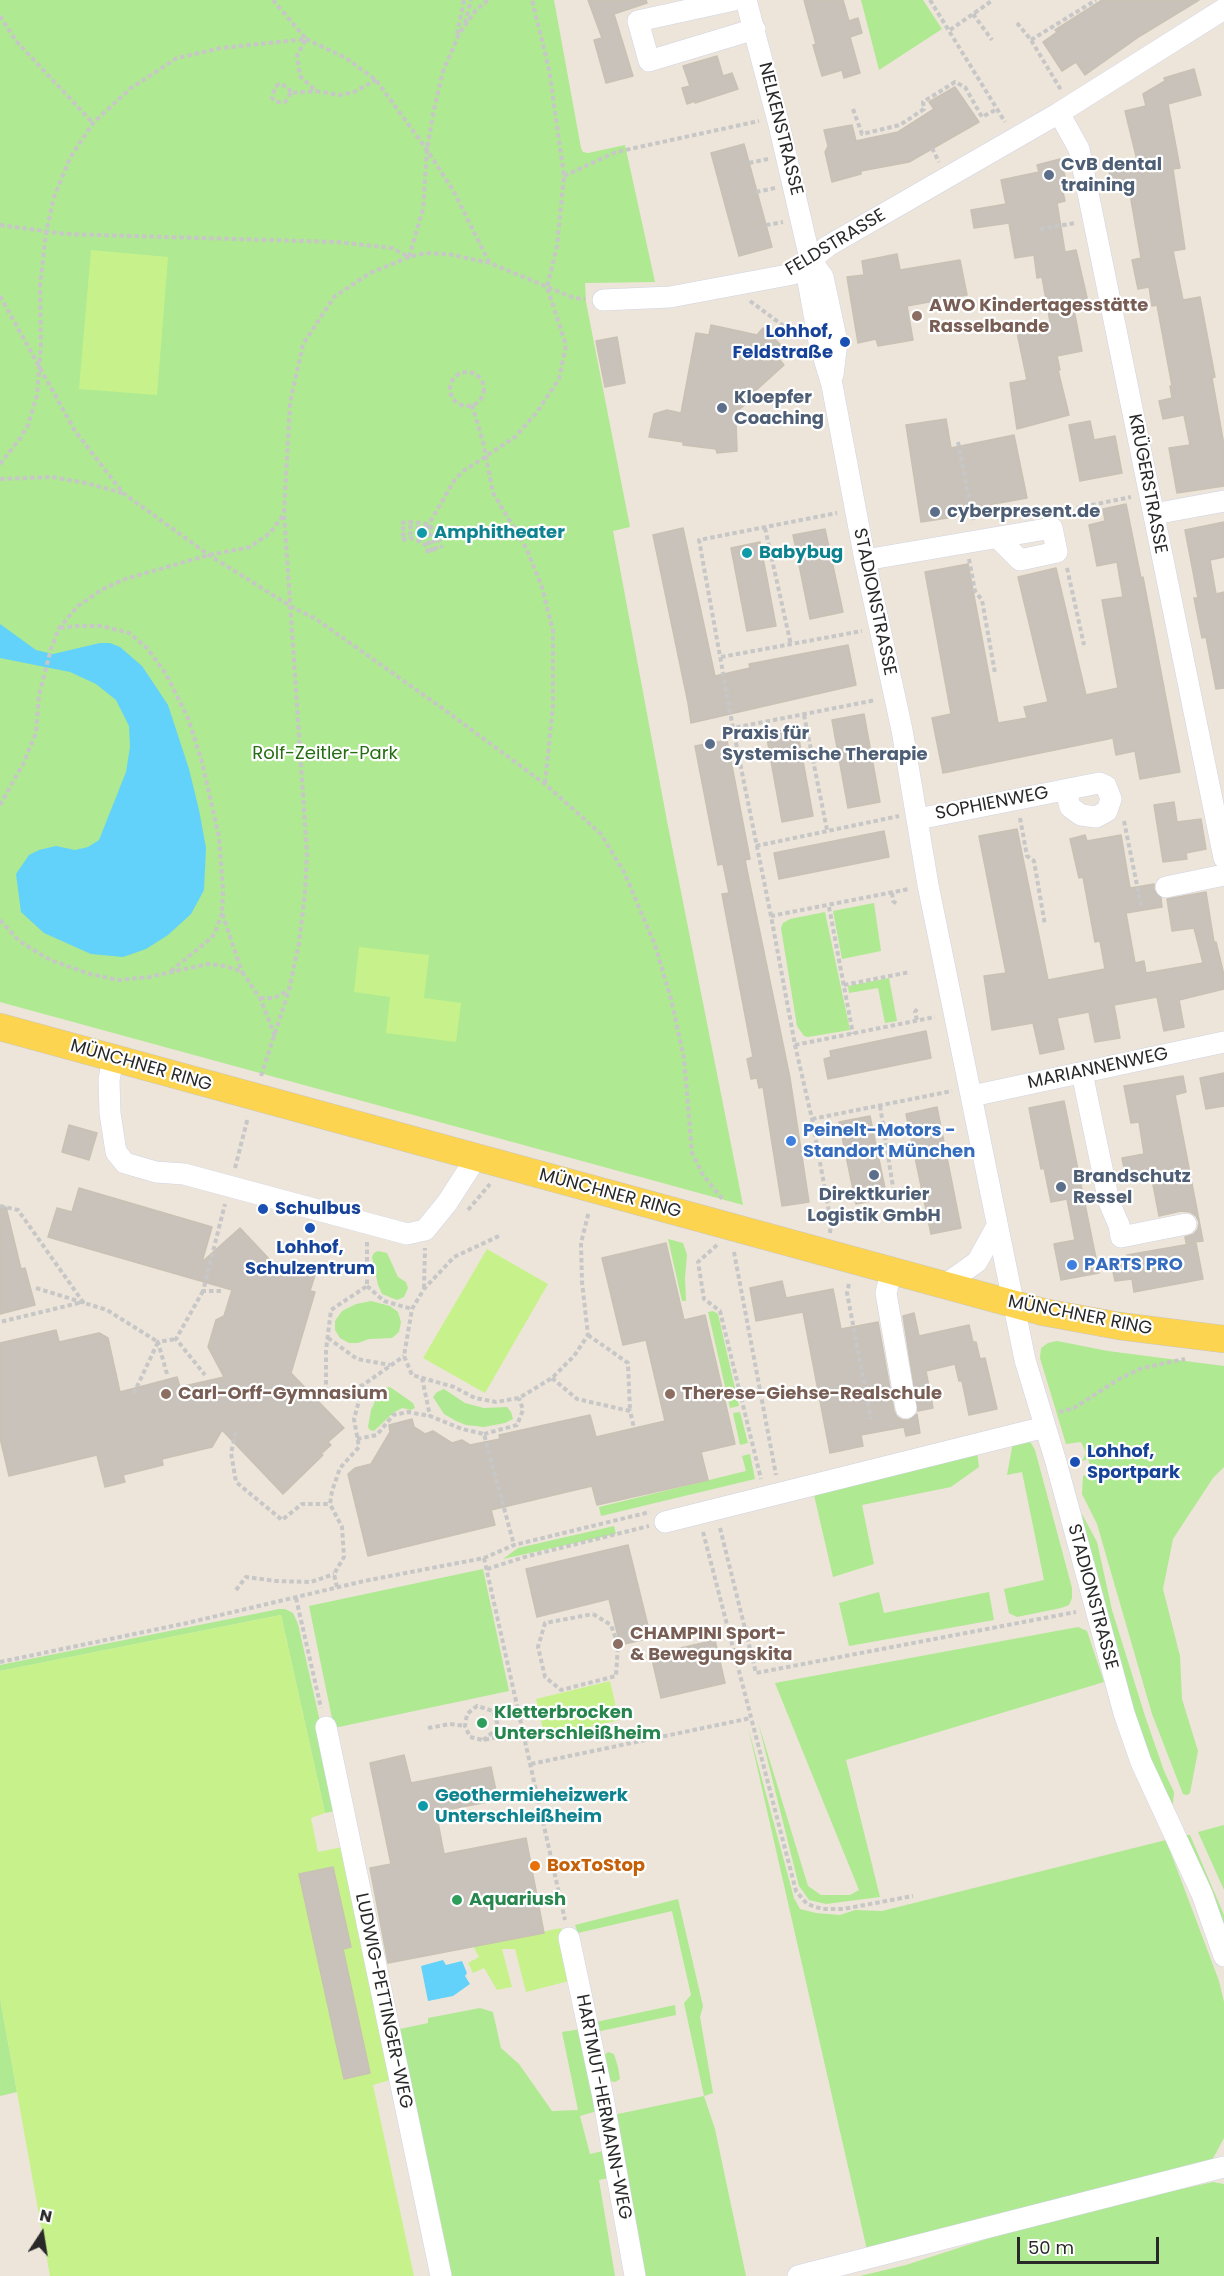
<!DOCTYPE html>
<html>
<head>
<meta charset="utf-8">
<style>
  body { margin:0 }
  #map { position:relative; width:1224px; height:2276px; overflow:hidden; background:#ede5da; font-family:Poppins,sans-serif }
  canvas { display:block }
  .north { position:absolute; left:12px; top:2204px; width:60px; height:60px; -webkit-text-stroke:4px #fff; paint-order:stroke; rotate:12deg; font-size:16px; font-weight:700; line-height:24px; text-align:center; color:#292929 }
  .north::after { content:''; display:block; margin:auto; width:21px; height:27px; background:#292929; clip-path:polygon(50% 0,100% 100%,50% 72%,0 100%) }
  .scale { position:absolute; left:1017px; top:2237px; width:142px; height:27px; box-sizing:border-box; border:3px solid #292929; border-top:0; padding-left:8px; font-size:18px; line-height:21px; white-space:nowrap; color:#292929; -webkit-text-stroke:4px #fff; paint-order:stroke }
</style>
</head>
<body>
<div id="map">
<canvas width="1224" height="2276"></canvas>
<div class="north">N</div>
<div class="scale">50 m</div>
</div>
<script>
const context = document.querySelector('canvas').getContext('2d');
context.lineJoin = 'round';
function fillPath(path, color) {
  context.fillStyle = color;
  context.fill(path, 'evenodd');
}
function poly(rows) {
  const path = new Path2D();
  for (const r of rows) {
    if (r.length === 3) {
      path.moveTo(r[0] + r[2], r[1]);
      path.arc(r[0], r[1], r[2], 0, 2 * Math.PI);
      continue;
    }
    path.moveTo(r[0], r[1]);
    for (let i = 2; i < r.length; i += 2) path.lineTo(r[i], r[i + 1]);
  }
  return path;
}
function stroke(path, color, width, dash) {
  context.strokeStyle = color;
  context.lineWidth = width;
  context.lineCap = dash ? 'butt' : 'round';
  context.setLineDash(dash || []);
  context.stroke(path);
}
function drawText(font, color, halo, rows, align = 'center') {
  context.font = font + ' Poppins,sans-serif';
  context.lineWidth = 4.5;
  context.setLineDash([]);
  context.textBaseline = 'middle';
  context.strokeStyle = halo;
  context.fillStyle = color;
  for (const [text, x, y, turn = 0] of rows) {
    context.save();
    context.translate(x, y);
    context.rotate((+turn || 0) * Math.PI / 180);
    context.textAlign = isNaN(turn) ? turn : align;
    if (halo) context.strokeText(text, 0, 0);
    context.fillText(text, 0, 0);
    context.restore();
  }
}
const green = poly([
  [0,0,554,0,581,148,583,152,588,153,625,145,655,282,585,283,586,302,630,527,613,531,667,821,743,1205,0,1002],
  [861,0,923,0,942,29,879,70],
  [874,903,881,951,842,959,833,911],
  [825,912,850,1030,808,1037,804,1036,797,1026,781,928,783,923,790,919],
  [889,978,897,1021,885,1023,878,988,849,993,848,986],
  [668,1239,683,1243,687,1255,685,1278,686,1301,682,1301],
  [378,1251,387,1253,398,1277,406,1282,408,1288,404,1297,397,1300,382,1294,378,1285,372,1257,374,1253],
  [371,1301,390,1306,398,1312,401,1322,399,1332,392,1338,369,1339,358,1343,349,1343,340,1338,335,1330,335,1321,342,1311,356,1304],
  [713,1311,718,1314,739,1406,730,1408,708,1312],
  [1057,1341,1108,1351,1224,1366,1224,1467,1213,1478,1173,1539,1163,1589,1180,1656,1182,1699,1198,1751,1190,1793,1187,1795,1183,1794,1152,1714,1097,1524,1082,1494,1083,1476,1092,1472,1088,1459,1082,1461,1086,1453,1081,1442,1066,1444,1040,1358,1041,1348,1048,1343],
  [390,1387,413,1403,415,1408,411,1410,402,1408,393,1413,374,1431,370,1430,368,1427,371,1410,378,1395,385,1388],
  [444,1389,465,1403,484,1408,507,1407,511,1412,513,1419,505,1423,484,1427,466,1425,456,1421,444,1414,433,1397,437,1392],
  [740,1412,748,1443,740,1445,733,1413],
  [1026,1440,1031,1443,1035,1450,1072,1588,1072,1598,1069,1605,1061,1608,1017,1617,1009,1613,1004,1589,1044,1580,1022,1472,1007,1475,1013,1442],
  [977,1452,979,1467,951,1487,862,1505,874,1564,833,1577,814,1495],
  [750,1454,755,1479,601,1516,599,1507,746,1471,742,1456],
  [1082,1514,1097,1542,1112,1610,1145,1716,1164,1771,1174,1792,1173,1804,1164,1796,1139,1738,1083,1529],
  [614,1526,616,1534,503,1559,518,1548],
  [483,1569,509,1691,334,1728,309,1606],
  [879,1592,884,1613,989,1592,994,1620,849,1646,839,1603],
  [279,1609,285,1609,293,1613,298,1624,340,1810,325,1813,281,1615,0,1671,0,1665],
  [1078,1627,1087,1631,1104,1682,846,1760,880,1897,826,1904,809,1900,799,1886,758,1722,808,1886,821,1895,850,1895,859,1890,775,1683],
  [748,1727,794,1898,800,1909,816,1913,840,1915,855,1910,882,1911,1166,1840,1219,1981,1224,2002,1224,2138,1210,2164,867,2250],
  [1224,1825,1224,1890,1198,1832],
  [1187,1835,1190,1835,1224,1915,1224,1933,1185,1837],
  [678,1899,703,2006,700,2017,713,2093,704,2096,715,2129,746,2276,645,2276,613,2115,704,2096,684,2003,691,1995,672,1911,578,1933,575,1925],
  [0,1998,17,2092,0,2096],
  [675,2005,676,2015,596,2032,596,2022],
  [480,2008,493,2012,501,2048,519,2064,552,2111,578,2110,562,2032,581,2029,597,2111,580,2116,590,2154,607,2150,612,2177,599,2180,615,2276,452,2276,400,2029,428,2023,428,2018],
  [608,2052,614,2054,618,2067,620,2079,615,2082,610,2081,601,2058],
  [1213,2182,1224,2184,1224,2276,860,2276,906,2265,1051,2218]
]);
const pitch = poly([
  [91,250,168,257,157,395,79,389],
  [359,947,429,955,424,998,461,1003,456,1042,386,1033,390,997,354,992],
  [487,1249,548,1284,485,1393,423,1358],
  [281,1615,325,1813,311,1818,318,1852,342,1847,390,2080,373,2085,414,2276,50,2276,0,1998,0,1671],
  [610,1681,619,1720,545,1738,536,1699],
  [561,1928,571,1961,569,1981,526,1992,515,1949,502,1949,512,1987,497,1990,484,1968,473,1973,468,1963,479,1957,473,1946]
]);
const water = poly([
  [0,624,36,650,53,654,100,643,110,643,120,647,142,666,168,705,189,769,199,810,206,848,204,890,191,914,168,935,146,949,123,957,91,954,44,933,21,912,16,874,29,855,39,850,56,846,75,850,88,847,99,840,126,772,130,747,129,726,116,700,96,684,70,672,0,658],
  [443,1960,446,1965,462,1961,467,1973,465,1976,470,1984,453,1996,428,2001,421,1966]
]);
const building = poly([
  [588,0,646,0,647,3,614,14,633,76,606,83,594,40,602,38,588,0],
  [804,0,843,0,849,21,858,18,862,33,850,37,860,73,844,78,842,70,822,76,813,45,816,44,804,0],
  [1102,0,1199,0,1140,36,1085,75,1076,62,1062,71,1043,42,1057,32,1055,30,1102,0],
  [717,56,723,76,732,73,738,89,695,103,695,101,687,104,682,88,690,86,683,66,717,56],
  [1194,69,1201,95,1168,104,1180,168,1173,169,1185,249,1173,251,1183,300,1200,297,1215,377,1212,378,1224,445,1224,486,1177,493,1169,448,1190,445,1184,415,1163,419,1159,401,1172,398,1170,386,1172,386,1157,305,1152,306,1149,287,1138,289,1132,260,1141,258,1129,188,1113,191,1108,166,1137,160,1125,111,1146,106,1143,94,1165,81,1164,78,1194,69],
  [955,87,979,122,909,162,861,171,861,174,832,182,825,152,828,146,824,130,852,125,856,141,898,132,934,109,929,102,955,87],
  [744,144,772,247,739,256,711,153,744,144],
  [1060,159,1069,190,1063,192,1065,201,1057,203,1065,252,1076,250,1088,302,1073,305,1082,351,1057,356,1060,370,1058,370,1069,415,1017,429,1010,383,1027,380,1016,328,1050,322,1042,277,1037,278,1034,255,1015,258,1009,223,974,228,971,210,1006,204,1001,180,1039,172,1037,165,1060,159],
  [897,254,900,270,960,260,967,295,907,306,913,340,878,346,876,339,858,343,847,277,864,275,862,261,897,254],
  [711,325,757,335,763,328,782,346,775,354,784,365,752,394,752,398,740,409,736,421,737,451,717,453,716,449,683,445,683,442,649,437,654,414,667,410,681,413,696,333,709,335,711,325],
  [617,337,625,383,605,387,596,341,617,337],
  [946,419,951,448,1014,435,1027,498,960,510,961,516,921,522,906,425,946,419],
  [1090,421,1094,440,1115,436,1122,473,1080,481,1069,425,1090,421],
  [1126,504,1141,578,1143,577,1180,772,1140,779,1135,751,1116,755,1113,738,943,773,932,718,951,714,925,572,968,564,998,723,1027,718,1024,707,1048,702,1018,577,1056,568,1086,695,1118,688,1102,600,1123,597,1117,562,1097,566,1089,525,1105,521,1103,509,1126,504],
  [1224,522,1224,557,1210,560,1216,594,1224,592,1224,688,1216,689,1206,637,1202,638,1194,598,1198,598,1185,530,1224,522],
  [683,528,715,676,750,668,749,664,848,645,856,685,691,723,688,703,653,535,683,528],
  [825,529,843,612,810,619,793,535,825,529],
  [760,542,776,626,747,631,731,548,760,542],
  [864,714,880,802,848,808,832,720,864,714],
  [797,728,813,816,782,822,766,733,797,728],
  [727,740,750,859,745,860,790,1078,809,1202,782,1206,763,1087,759,1088,757,1078,751,1079,747,1059,753,1057,722,894,729,893,723,864,718,865,695,746,727,740],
  [1174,802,1177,822,1201,819,1206,849,1186,853,1187,859,1163,862,1154,805,1174,802],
  [1017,829,1048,980,1105,969,1100,941,1095,942,1083,877,1079,878,1070,839,1085,835,1087,841,1121,835,1130,888,1154,884,1154,890,1161,898,1162,907,1126,913,1135,963,1144,961,1146,973,1203,963,1194,928,1172,931,1167,899,1206,892,1214,942,1216,942,1224,975,1224,989,1179,1000,1184,1027,1164,1031,1157,997,1114,1005,1120,1038,1095,1042,1089,1012,1057,1018,1064,1049,1040,1054,1033,1023,992,1030,984,976,1006,973,979,836,1017,829],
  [884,831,889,857,779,879,774,853,884,831],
  [926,1031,931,1058,828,1079,824,1059,831,1057,830,1051,926,1031],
  [1224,1073,1224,1106,1206,1109,1200,1078,1224,1073],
  [1183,1076,1186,1092,1175,1095,1203,1241,1186,1243,1185,1237,1194,1234,1198,1229,1199,1222,1196,1216,1190,1212,1181,1211,1159,1216,1151,1174,1126,1178,1122,1158,1144,1154,1139,1122,1131,1123,1124,1086,1183,1076],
  [1064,1101,1099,1273,1061,1280,1054,1244,1075,1240,1067,1199,1051,1202,1044,1168,1041,1169,1029,1108,1064,1101],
  [937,1107,961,1228,931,1234,906,1114,937,1107],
  [870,1116,887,1198,856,1204,839,1122,870,1116],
  [69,1125,97,1133,89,1160,62,1152,69,1125],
  [79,1188,212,1227,202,1262,240,1228,272,1262,315,1275,310,1291,315,1292,291,1373,344,1428,328,1442,331,1445,321,1454,323,1455,283,1494,222,1430,212,1447,162,1459,163,1465,123,1475,125,1482,105,1487,97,1455,9,1476,0,1438,0,1343,56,1330,59,1342,99,1333,108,1338,120,1392,177,1377,180,1387,224,1377,208,1347,216,1320,224,1316,232,1290,48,1237,57,1208,72,1212,79,1188],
  [6,1207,21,1269,25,1268,35,1305,0,1314,0,1208,6,1207],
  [666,1243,684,1320,705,1315,735,1444,701,1452,708,1480,597,1505,592,1486,491,1510,495,1525,368,1556,348,1474,355,1468,371,1464,390,1432,389,1425,412,1419,414,1427,425,1434,433,1431,452,1443,462,1440,470,1445,500,1439,499,1435,590,1415,596,1437,665,1421,646,1340,623,1345,602,1258,666,1243],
  [1196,1243,1203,1279,1134,1292,1132,1279,1115,1281,1111,1263,1128,1260,1127,1255,1196,1243],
  [782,1281,786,1298,833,1289,841,1329,878,1322,894,1411,897,1417,902,1420,909,1420,917,1414,920,1433,906,1436,904,1427,861,1435,863,1446,830,1453,803,1312,756,1321,750,1288,782,1281],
  [914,1313,919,1336,969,1325,973,1342,976,1342,980,1359,985,1358,997,1409,969,1415,962,1381,959,1381,955,1364,926,1371,933,1408,918,1411,903,1316,914,1313],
  [628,1545,651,1638,620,1645,609,1599,537,1617,526,1569,628,1545],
  [715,1640,725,1683,661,1698,651,1655,715,1640],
  [404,1755,411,1783,491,1767,498,1800,436,1812,444,1854,526,1838,544,1933,388,1963,370,1868,391,1864,370,1763,404,1755],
  [333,1867,351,1947,343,1949,370,2073,344,2079,299,1874,333,1867]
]);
const path = poly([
  [273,0,306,39,297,56,300,76,316,91,340,95,354,92,376,80],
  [930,0,1005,122],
  [973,14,992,40],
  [0,16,16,41,93,123],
  [465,23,471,0],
  [1017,23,1031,40,1061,90],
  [950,30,993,0],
  [457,34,464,0],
  [1031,40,1096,0],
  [291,93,285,102,276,102,272,98,275,87,279,84,288,87,291,93,316,91],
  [853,109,862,134,900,125,924,109,923,102,955,82,965,87,982,117,997,109],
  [932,148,939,162],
  [749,163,768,159],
  [564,176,616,152,759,121],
  [756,192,775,188],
  [0,225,65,234,337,242,392,248,409,257,423,209,427,150,433,114,443,71,459,34,476,10,488,0],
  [766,225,783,222],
  [1040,229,1075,223],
  [0,296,75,431,123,493,209,555,292,607,316,619,442,708,545,784,601,834,624,872,655,945,671,999,684,1058,692,1153,703,1175,724,1201],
  [750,301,800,338],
  [467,389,17],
  [472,405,483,442,493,493,526,548,536,572,542,587,553,631,553,706,545,783],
  [958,442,974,523],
  [0,464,19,440,28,425,37,395,41,346,40,286,46,232,54,197,70,158,93,123,131,88,177,58,221,48,306,39,346,58,376,80,427,150,453,190,489,262],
  [0,479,52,477,86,483,122,493],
  [1062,511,1131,497],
  [401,523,410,522,429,524,438,538,442,548],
  [765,528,791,645],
  [401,529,410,527,426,529,434,541,437,552],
  [401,535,410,533,423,535,430,544,433,554],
  [402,540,410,538,419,541,427,546,428,556],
  [419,541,454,481,462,472,515,437,537,412,559,379,566,345,547,287,557,246,564,176,549,69,532,0],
  [969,559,975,591,982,600,995,673],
  [1067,568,1084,645],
  [60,628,77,626,102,626,129,633,147,648,166,674,188,718,202,762,219,837,223,890,222,913,242,972],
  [721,657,862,631],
  [804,715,827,830],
  [733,728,699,540,837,513],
  [0,805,23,764,36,733,39,695,51,649,59,628,78,606,101,590,125,579,209,555,250,547,270,533,284,514],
  [1020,818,1027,856,1034,861,1045,925],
  [1124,821,1141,905],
  [756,846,899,816],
  [892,893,893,901,898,905],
  [829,907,853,1034],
  [771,916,733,728,876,700],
  [0,920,19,941,50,960,90,974,118,980,149,977,208,964,226,966,242,972,260,998,275,1036],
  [171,971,210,939,215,933,222,913],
  [844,985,910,972],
  [260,998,274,998,287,991],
  [917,1020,915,1012,917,1009],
  [795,1045,935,1017],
  [261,1076,289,990,299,943,305,893,307,854,284,513,290,403,303,344,334,297,370,273,409,257,425,253,448,254,490,263,574,298,585,299],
  [880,1106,894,1193],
  [812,1119,952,1091],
  [235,1168,248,1117],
  [0,1206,18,1210,83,1302,0,1322],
  [468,1210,490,1184],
  [830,1233,831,1222,812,1119,795,1045,771,916,909,889],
  [499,1236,454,1257,424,1289,412,1309,404,1356,412,1375,454,1387,475,1398,496,1402,519,1398,552,1378,574,1356,588,1335,582,1282,581,1243,589,1211],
  [367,1242,367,1286,331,1310,326,1350,326,1397,363,1385,404,1356],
  [717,1245,698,1262,704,1299,720,1311,761,1479],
  [734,1252,776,1475],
  [849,1284,847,1293,871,1419],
  [367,1286,384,1301,412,1309],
  [36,1288,107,1310,158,1342,134,1393],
  [424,1288,425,1248],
  [203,1291,176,1339,205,1375],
  [221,1291,203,1291,225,1204],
  [588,1335,628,1363,630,1411],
  [328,1338,357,1359,390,1365],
  [167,1374,158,1342,176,1339],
  [422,1378,430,1416],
  [552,1378,577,1399,630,1411,634,1428],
  [1059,1412,1074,1408,1119,1379,1142,1368,1185,1359],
  [236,1432,231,1453,236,1482,282,1520,302,1504,330,1504],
  [484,1434,517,1425,523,1410,519,1398],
  [357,1439,377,1435,393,1415,408,1412,430,1416,462,1429,484,1434,514,1545],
  [720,1528,756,1673,1076,1612],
  [703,1532,796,1891,807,1904,822,1909,843,1909,913,1896],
  [484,1558,565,1920],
  [487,1569,528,1556,649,1526],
  [337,1587,334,1574,344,1557,342,1527,330,1504,332,1491,340,1468,359,1447,354,1419,363,1386],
  [236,1590,246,1577,276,1581,311,1582,334,1574],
  [296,1598,321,1708],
  [593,1614,611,1625,618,1645,616,1676,561,1690,545,1677,538,1647,545,1623,593,1614],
  [0,1662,187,1623,364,1581,484,1558,514,1545,650,1512],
  [428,1728,450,1724,465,1726],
  [483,1740,496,1730,497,1722,493,1711,477,1706,467,1714,465,1726,470,1737,483,1740,523,1732],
  [531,1764,751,1718]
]);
const minor = poly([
  [734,0,638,21,649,61,755,29],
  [746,0,779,125,810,259,808,281,819,342,832,385,865,560,902,730,928,885,1025,1360,1056,1462,1124,1713,1141,1762,1202,1894,1224,1956],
  [1059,113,1079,149,1224,858],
  [810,259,823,277,837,342,833,375],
  [603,300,670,297,793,274,828,246,1059,113,1224,9],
  [1154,514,1224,501],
  [865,560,1052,528,1057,552,1020,560,998,538],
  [918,819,1099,783,1106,786,1111,799,1107,811,1096,817,1081,815,1070,807,1066,790],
  [1166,887,1224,875],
  [113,1058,109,1080,110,1113,116,1152,125,1163,156,1172,184,1174,407,1234,425,1230,447,1203,476,1158],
  [1082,1073,1109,1202,1119,1225,1121,1237,1186,1224],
  [972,1096,1224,1042],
  [891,1272,886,1293,906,1408],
  [943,1286,977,1262,997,1226],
  [665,1522,1045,1427],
  [326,1727,441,2276],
  [569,1938,603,2097,635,2276],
  [798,2276,1224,2167]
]);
const major = poly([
  [0,1027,1043,1312,1119,1326,1224,1339]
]);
const markers = [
  [1049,175,6,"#5c6f8a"],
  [917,316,6,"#8d6e63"],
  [845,342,6,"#1a4fb4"],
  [722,408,6,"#5c6f8a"],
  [935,512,6,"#5c6f8a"],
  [422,533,6,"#0f9aa8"],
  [747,553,6,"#0f9aa8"],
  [710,744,6,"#5c6f8a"],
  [791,1141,6,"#3f7fe0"],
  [874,1175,6,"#5c6f8a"],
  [1061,1187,6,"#5c6f8a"],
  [263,1209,6,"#1a4fb4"],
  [310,1228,6,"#1a4fb4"],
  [1072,1265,6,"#3f7fe0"],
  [166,1394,6,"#8d6e63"],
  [670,1394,6,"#8d6e63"],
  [1075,1462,6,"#1a4fb4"],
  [618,1644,6,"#8d6e63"],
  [482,1723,6,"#2e9e5b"],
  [423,1806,6,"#0f9aa8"],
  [535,1866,6,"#e8710a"],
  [457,1900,6,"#2e9e5b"]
];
const streetNames = [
  ["NELKENSTRASSE",780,129,76],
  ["FELDSTRASSE",836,243,-31],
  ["KRÜGERSTRASSE",1147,484,79],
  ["STADIONSTRASSE",874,602,78],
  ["SOPHIENWEG",992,804,-11],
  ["MÜNCHNER RING",141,1066,16],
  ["MARIANNENWEG",1098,1069,-12],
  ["MÜNCHNER RING",610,1194,15],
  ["MÜNCHNER RING",1080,1316,11],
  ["STADIONSTRASSE",1092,1597,75],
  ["LUDWIG-PETTINGER-WEG",383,2001,78],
  ["HARTMUT-HERMANN-WEG",603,2107,79]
];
const serviceNames = [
  ["CvB dental",1061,165],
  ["training",1061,186],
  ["Kloepfer",734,398],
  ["Coaching",734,419],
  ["cyberpresent.de",947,512],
  ["Praxis für",722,734],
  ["Systemische Therapie",722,755],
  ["Brandschutz",1073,1177],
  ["Ressel",1073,1198],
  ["Direktkurier",874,1195,"center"],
  ["Logistik GmbH",874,1216,"center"]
];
const educationNames = [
  ["AWO Kindertagesstätte",929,306],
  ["Rasselbande",929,327],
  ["Carl-Orff-Gymnasium",178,1394],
  ["Therese-Giehse-Realschule",682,1394],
  ["CHAMPINI Sport-",630,1634],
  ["& Bewegungskita",630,1655]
];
const transitNames = [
  ["Lohhof,",833,332,"right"],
  ["Feldstraße",833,353,"right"],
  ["Schulbus",275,1209],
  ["Lohhof,",310,1248,"center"],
  ["Schulzentrum",310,1269,"center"],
  ["Lohhof,",1087,1452],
  ["Sportpark",1087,1473]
];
const cultureNames = [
  ["Amphitheater",434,533],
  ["Babybug",759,553],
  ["Geothermieheizwerk",435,1796],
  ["Unterschleißheim",435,1817]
];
const parkNames = [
  ["Rolf-Zeitler-Park",325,754]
];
const shopNames = [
  ["Peinelt-Motors -",803,1131],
  ["Standort München",803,1152],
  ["PARTS PRO",1084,1265]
];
const leisureNames = [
  ["Kletterbrocken",494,1713],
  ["Unterschleißheim",494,1734],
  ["Aquariush",469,1900]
];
const foodNames = [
  ["BoxToStop",547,1866]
];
fillPath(green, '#afe991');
fillPath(pitch, '#c7f28b');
fillPath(water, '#62d2fa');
fillPath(building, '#c8c2ba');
stroke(building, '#c9c1b3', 1.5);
stroke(minor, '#cfd3e4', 22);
stroke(major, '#c7c7c7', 28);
stroke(path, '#c7c7c7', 4, [4.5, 3]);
stroke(minor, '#fff', 21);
stroke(major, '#fdd44f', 27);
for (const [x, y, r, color] of markers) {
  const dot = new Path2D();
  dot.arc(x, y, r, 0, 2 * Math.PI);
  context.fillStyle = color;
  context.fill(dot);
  stroke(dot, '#fff', 2);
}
drawText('18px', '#292929', '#fff', streetNames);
drawText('bold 18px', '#4e5e75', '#fff', serviceNames, 'left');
drawText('bold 18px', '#785e54', '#fff', educationNames, 'left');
drawText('bold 18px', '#164399', '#fff', transitNames, 'left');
drawText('bold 18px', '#0d838f', '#fff', cultureNames, 'left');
drawText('18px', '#266d13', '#fff', parkNames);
drawText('bold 18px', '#366cbe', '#fff', shopNames, 'left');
drawText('bold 18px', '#27864d', '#fff', leisureNames, 'left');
drawText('bold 18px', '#c56008', '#fff', foodNames, 'left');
</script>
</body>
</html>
